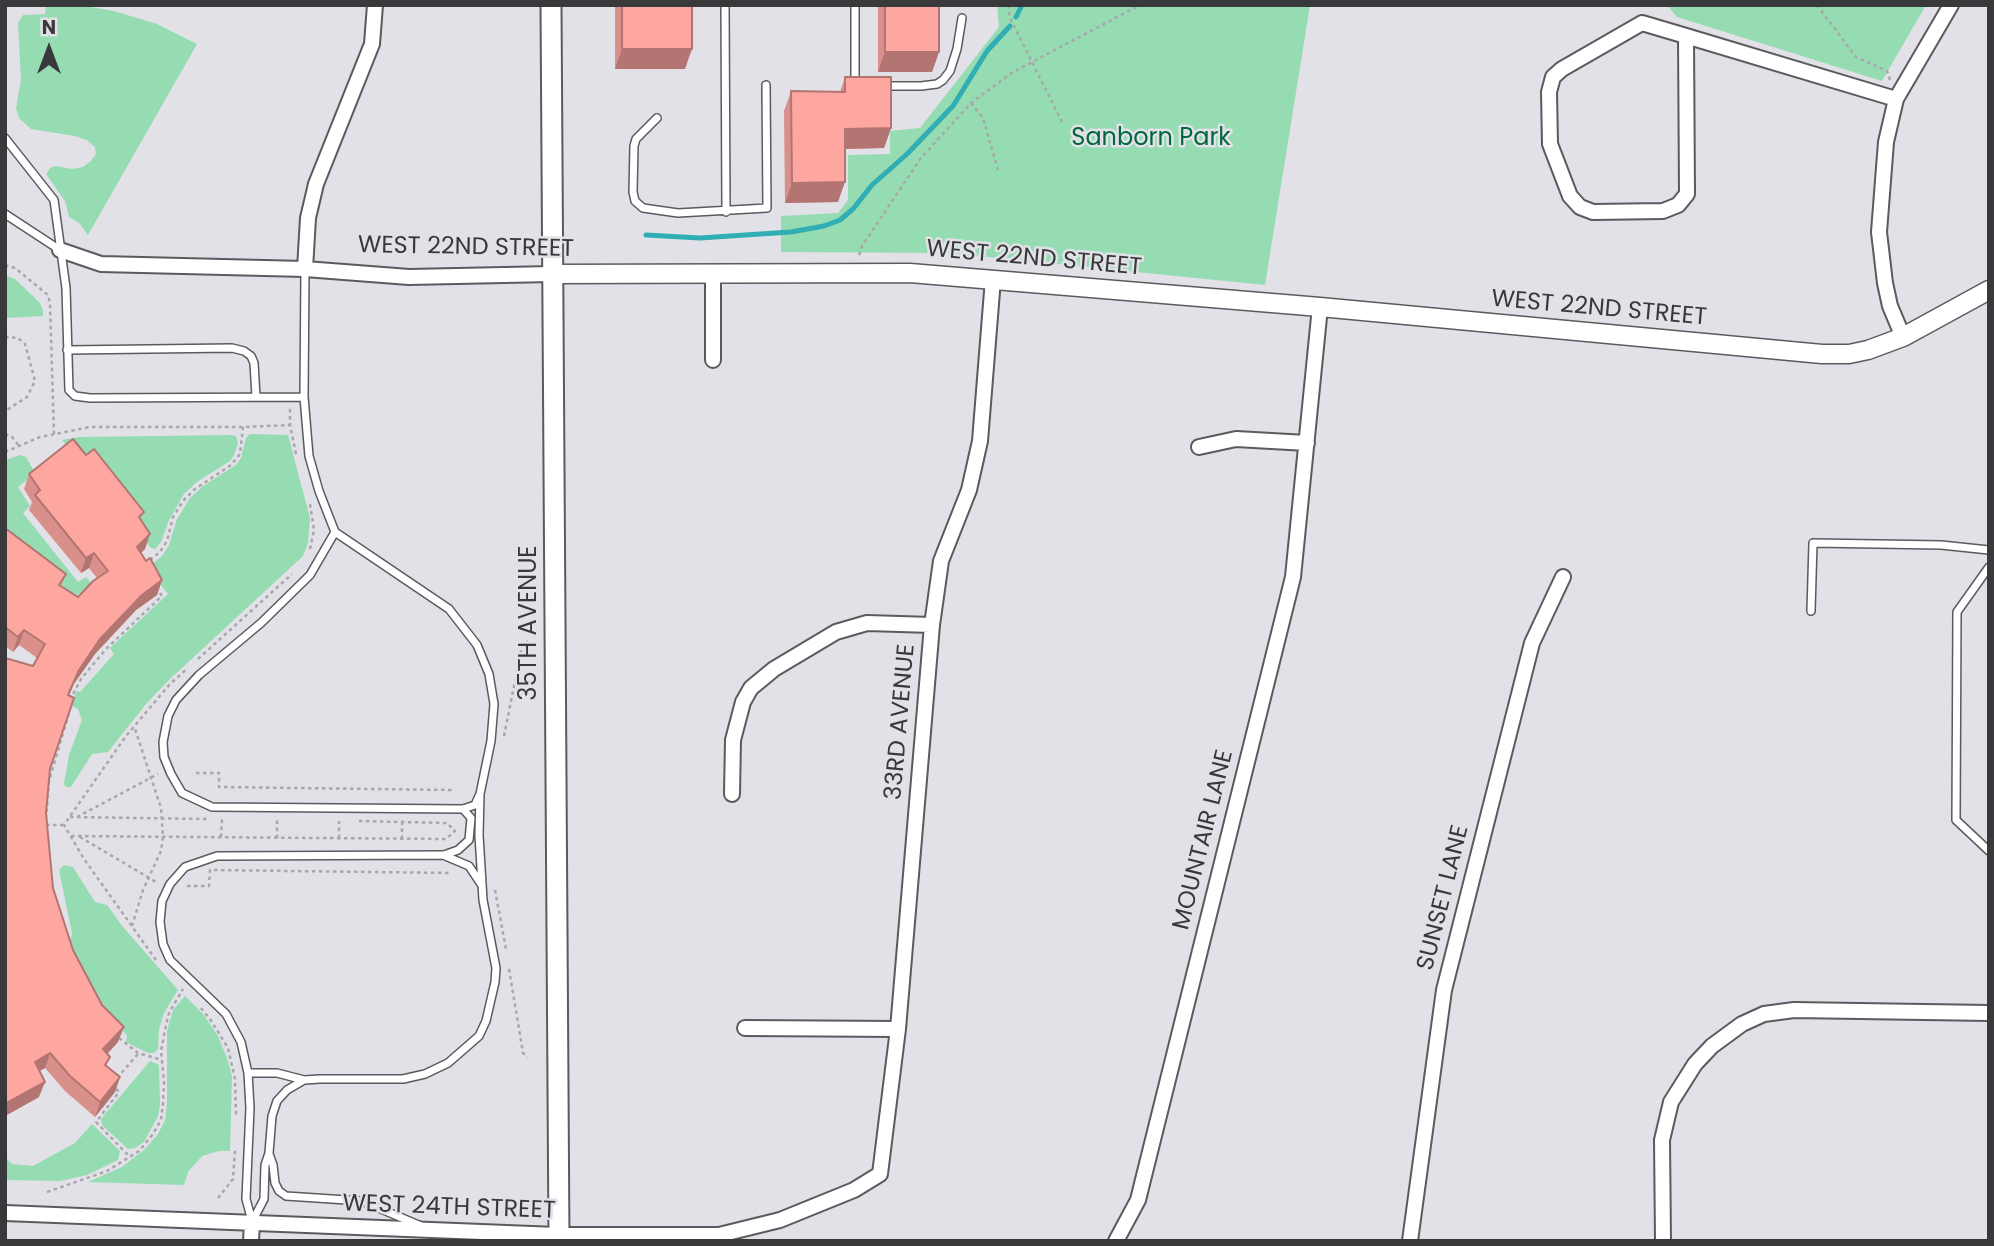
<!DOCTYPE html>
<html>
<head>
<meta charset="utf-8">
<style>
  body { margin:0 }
  #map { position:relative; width:1994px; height:1246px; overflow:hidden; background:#e1e1e7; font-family:Poppins,sans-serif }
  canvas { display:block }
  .frame { position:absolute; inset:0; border:7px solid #39393c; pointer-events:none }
  .north { position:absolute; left:14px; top:14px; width:70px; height:70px; -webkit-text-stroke:5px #e1e1e7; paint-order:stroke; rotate:0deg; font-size:19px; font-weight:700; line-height:28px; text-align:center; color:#39393c }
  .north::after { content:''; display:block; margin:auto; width:24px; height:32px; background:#39393c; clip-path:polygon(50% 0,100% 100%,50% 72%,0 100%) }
</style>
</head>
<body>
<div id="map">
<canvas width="1994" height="1246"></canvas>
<div class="frame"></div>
<div class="north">N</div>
</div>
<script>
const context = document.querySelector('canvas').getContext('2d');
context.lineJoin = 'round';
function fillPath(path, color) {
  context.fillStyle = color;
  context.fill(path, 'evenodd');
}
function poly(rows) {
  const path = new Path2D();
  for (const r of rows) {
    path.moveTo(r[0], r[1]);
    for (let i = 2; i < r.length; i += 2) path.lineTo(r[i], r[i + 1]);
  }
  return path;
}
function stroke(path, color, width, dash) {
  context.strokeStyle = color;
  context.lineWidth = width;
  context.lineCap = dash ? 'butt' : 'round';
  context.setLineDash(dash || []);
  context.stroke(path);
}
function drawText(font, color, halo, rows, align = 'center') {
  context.font = font + ' Poppins,sans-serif';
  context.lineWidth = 5;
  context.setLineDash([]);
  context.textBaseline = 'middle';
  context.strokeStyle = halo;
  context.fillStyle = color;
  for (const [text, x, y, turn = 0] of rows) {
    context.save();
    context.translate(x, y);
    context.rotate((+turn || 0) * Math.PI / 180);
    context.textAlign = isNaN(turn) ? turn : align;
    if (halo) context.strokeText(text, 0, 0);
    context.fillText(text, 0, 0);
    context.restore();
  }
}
const green = poly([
  [46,5,85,6,114,11,157,24,197,44,88,235,79,223,69,217,65,201,46,174,50,168,56,166,72,169,83,167,91,161,96,154,95,147,87,140,75,136,31,129,19,118,16,108,21,80,18,23,23,15,45,14],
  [997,5,1310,5,1265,285,948,253,781,252,781,216,838,213,848,200,848,155,890,154,890,131,920,128,999,27],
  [1667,5,1926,5,1882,81,1677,17],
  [5,275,15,279,39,302,43,310,43,316,5,318],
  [250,434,288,435,310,518,308,543,303,556,170,679,146,704,108,752,92,754,71,787,66,787,64,784,69,755,82,720,78,709,70,705,77,691,80,692,114,654,110,648,168,594,151,572,151,565,162,556,169,545,177,519,190,498,203,486,236,465,241,458,246,438],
  [232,435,236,436,238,443,234,455,230,461,197,482,184,494,169,520,161,542,155,549,151,548,62,440,79,437],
  [20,455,26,457,35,473,18,487,30,506,23,513,78,582,86,577,92,584,69,601,62,594,65,588,5,543,5,460],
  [64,865,73,867,95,902,107,905,123,927,178,990,164,1013,159,1029,158,1049,154,1053,148,1053,126,1042,127,1036,93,991,90,992,70,944,72,933,59,870],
  [185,996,204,1015,218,1036,227,1058,232,1076,230,1151,219,1151,202,1156,188,1172,184,1185,88,1182,122,1167,145,1149,158,1134,165,1120,167,1104,167,1031,173,1010],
  [150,1061,159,1065,160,1104,158,1116,144,1142,135,1148,128,1149,102,1125,101,1119],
  [92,1124,120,1151,118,1160,87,1175,60,1181,5,1180,5,1157,12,1164,33,1166,75,1143]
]);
const stream = poly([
  [1016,17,1022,5],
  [646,235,700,238,791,232,824,226,840,220,853,209,872,185,907,154,953,106,987,51,1010,26]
]);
const path = poly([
  [1008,5,1010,18,1063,124],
  [1817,5,1856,57,1887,71,1890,80],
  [971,103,983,118,998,170],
  [859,255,862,246,921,158,971,103,1013,72,1140,5],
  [5,265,15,268,48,295,50,304,54,434],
  [5,337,18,338,25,344,35,381,27,397,5,411],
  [290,409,290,425,296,454],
  [5,434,12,437,19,446],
  [5,452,40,437,90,427,243,427,290,425],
  [310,549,314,530,310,504],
  [150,560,160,552,167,541,173,517,183,501,195,489,231,465,240,454,243,427],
  [198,659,292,574],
  [70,700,81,679,106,649,162,596,158,590],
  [504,736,522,646,528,641],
  [196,773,219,773,219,787,455,790],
  [70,817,207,819],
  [77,817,158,774],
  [46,819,49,781,69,713],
  [46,825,64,825],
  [71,836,446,839,455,831,447,823,357,821],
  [80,837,156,882],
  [221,837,222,819],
  [277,838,277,820],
  [339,838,339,821],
  [402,839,402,822],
  [187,886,209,886,210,870,452,873],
  [495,890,506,949],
  [132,926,143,890,161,851,163,837,161,808,134,726],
  [156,960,84,859,64,825,126,736,170,684,188,668],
  [509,969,523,1053,528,1057],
  [201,1008,210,1019,228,1048,235,1079,236,1115],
  [119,1038,138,1053,162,1060],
  [117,1078,138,1054],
  [116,1089,119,1092,96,1122,130,1157],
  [47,1192,107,1171,139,1151,153,1134,161,1120,163,1104,164,1082,161,1051,166,1025,169,1013,183,989],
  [218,1198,233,1179,235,1150]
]);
const service = poly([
  [725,5,726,212],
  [855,5,855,85],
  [884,86,921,86,937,84,943,80,950,71,957,49,962,18],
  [657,118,636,139,634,146,633,192,635,201,643,208,678,213,767,208,766,85],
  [5,138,54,200,66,288,69,390,75,396,90,398,304,397],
  [5,214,60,250],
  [67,350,232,348,244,351,251,356,254,363,256,397],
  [335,532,310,575,261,623,199,675,176,700,168,716,163,742,164,757,171,774,182,793,212,807,463,809,475,805,479,796],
  [1989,567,1957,612,1956,820,1989,851],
  [1811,611,1813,543,1941,545,1989,550],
  [444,855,458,850,469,840,471,818,463,809],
  [248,1073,277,1073,304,1080],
  [269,1154,273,1165,275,1183,279,1191,286,1196,362,1201,421,1226],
  [252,1221,246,1199,250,1108,248,1073,241,1042,226,1014,170,960,163,944,160,922,162,901,170,884,185,867,217,856,443,855,469,866,481,884],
  [252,1222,264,1199,265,1165,269,1153,272,1116,277,1101,287,1090,304,1080,320,1079,403,1079,425,1074,448,1063,479,1036,486,1021,495,982,496,968,483,900,479,835,480,794,491,741,494,704,489,674,477,645,449,609,335,532,319,491,309,456,304,397,305,269]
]);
const minor = poly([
  [1686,36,1687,194,1678,205,1663,211,1593,212,1580,207,1570,196,1550,144,1549,92,1553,77,1562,69,1642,23,1686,36,1896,99],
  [60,250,101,264,305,269,409,277,552,274],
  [305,269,308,218,316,184,372,44,375,5],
  [713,274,713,360],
  [1903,337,1890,306,1885,283,1879,232,1886,142,1896,99,1951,5],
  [1199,447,1236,439,1307,443],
  [732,794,733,740,743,702,751,688,774,669,836,632,867,623,932,625],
  [745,1028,898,1029],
  [5,1213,557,1235,719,1235,780,1220,854,1190,880,1174,898,1029,932,625,941,561,969,490,980,441,993,279],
  [251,1241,252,1222],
  [1116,1241,1138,1200,1293,577,1320,307],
  [1410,1241,1444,990,1532,643,1563,577],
  [1663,1241,1662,1140,1671,1102,1695,1064,1712,1046,1742,1024,1764,1014,1794,1010,1989,1013]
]);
const tertiary = poly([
  [552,274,910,273,1320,307,1822,354,1849,354,1868,350,1903,337,1989,290]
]);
const secondary = poly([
  [551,5,559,1241]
]);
const wall = poly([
  [615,5,692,5,685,69,615,69],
  [878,5,939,5,939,52,932,72,878,72],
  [845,77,891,128,884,148,845,149,838,202,785,203,784,111,791,91,840,92],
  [29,474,141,520,145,549,141,553,162,580,157,595,136,610,95,654,73,685,69,696,50,769,46,813,53,888,73,950,118,1042,107,1054,107,1066,120,1077,115,1092,95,1117,65,1091,45,1068,39,1071,39,1097,5,1116,5,658,33,666,37,658,19,645,13,652,5,646,5,528,66,574,61,586,78,597,97,578,89,568,81,573,29,510,32,502,24,489]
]);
const shadedWall = poly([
  [622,49,692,49,685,69,615,69],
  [885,52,939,52,932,72,878,72],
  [891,128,884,148,838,149,845,129],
  [845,182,838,202,785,203,792,183],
  [150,534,145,549,131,562,137,547],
  [94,553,89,568,81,573,86,558],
  [162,580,157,595,136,610,95,654,73,685,62,710,79,670,100,639,142,595],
  [24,630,19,645,13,652,18,637],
  [124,1027,118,1042,98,1064,103,1049],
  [50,1053,45,1068,29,1077,35,1062],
  [120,1077,115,1092,95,1117,100,1102],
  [45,1082,39,1097,5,1116,5,1104]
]);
const building = poly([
  [622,5,692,5,692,49,622,49,622,5],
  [885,5,939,5,939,52,885,52,885,5],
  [845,77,891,77,891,128,845,129,845,182,792,183,791,91,845,92,845,77],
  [73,439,86,455,94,449,144,512,139,517,150,534,137,547,146,561,150,558,162,580,142,595,100,639,79,670,68,695,74,698,50,769,46,813,53,888,73,950,102,1005,124,1027,103,1049,110,1057,105,1065,120,1077,100,1102,70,1076,50,1053,35,1062,45,1082,5,1104,5,658,33,666,45,644,24,630,18,637,5,627,5,528,66,574,59,585,78,597,93,581,108,571,94,553,86,558,35,495,40,490,29,474,73,439]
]);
const parkNames = [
  ["Sanborn Park",1151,139]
];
const streetNames = [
  ["WEST 22ND STREET",466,248,1],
  ["WEST 22ND STREET",1034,259,5],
  ["WEST 22ND STREET",1599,309,5],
  ["35TH AVENUE",530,623,-90],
  ["33RD AVENUE",901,722,-85],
  ["MOUNTAIR LANE",1204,840,-76],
  ["SUNSET LANE",1444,898,-76],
  ["WEST 24TH STREET",449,1208,2]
];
fillPath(green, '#95dcb2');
stroke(stream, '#31adb4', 5);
stroke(service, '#5a5a5f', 10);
stroke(minor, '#5a5a5f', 18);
stroke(tertiary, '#5a5a5f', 21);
stroke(secondary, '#5a5a5f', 23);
stroke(path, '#a7a7ac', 2.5, [3.5, 3.5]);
stroke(service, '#fff', 7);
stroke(minor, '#fff', 14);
stroke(tertiary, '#fff', 18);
stroke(secondary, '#fff', 19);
fillPath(wall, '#da908a');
fillPath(shadedWall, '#b27571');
fillPath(building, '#fea7a1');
stroke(building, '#b27571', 2);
drawText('24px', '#00683f', '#e1e1e7', parkNames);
drawText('24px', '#39393c', '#e1e1e7', streetNames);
</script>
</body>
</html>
